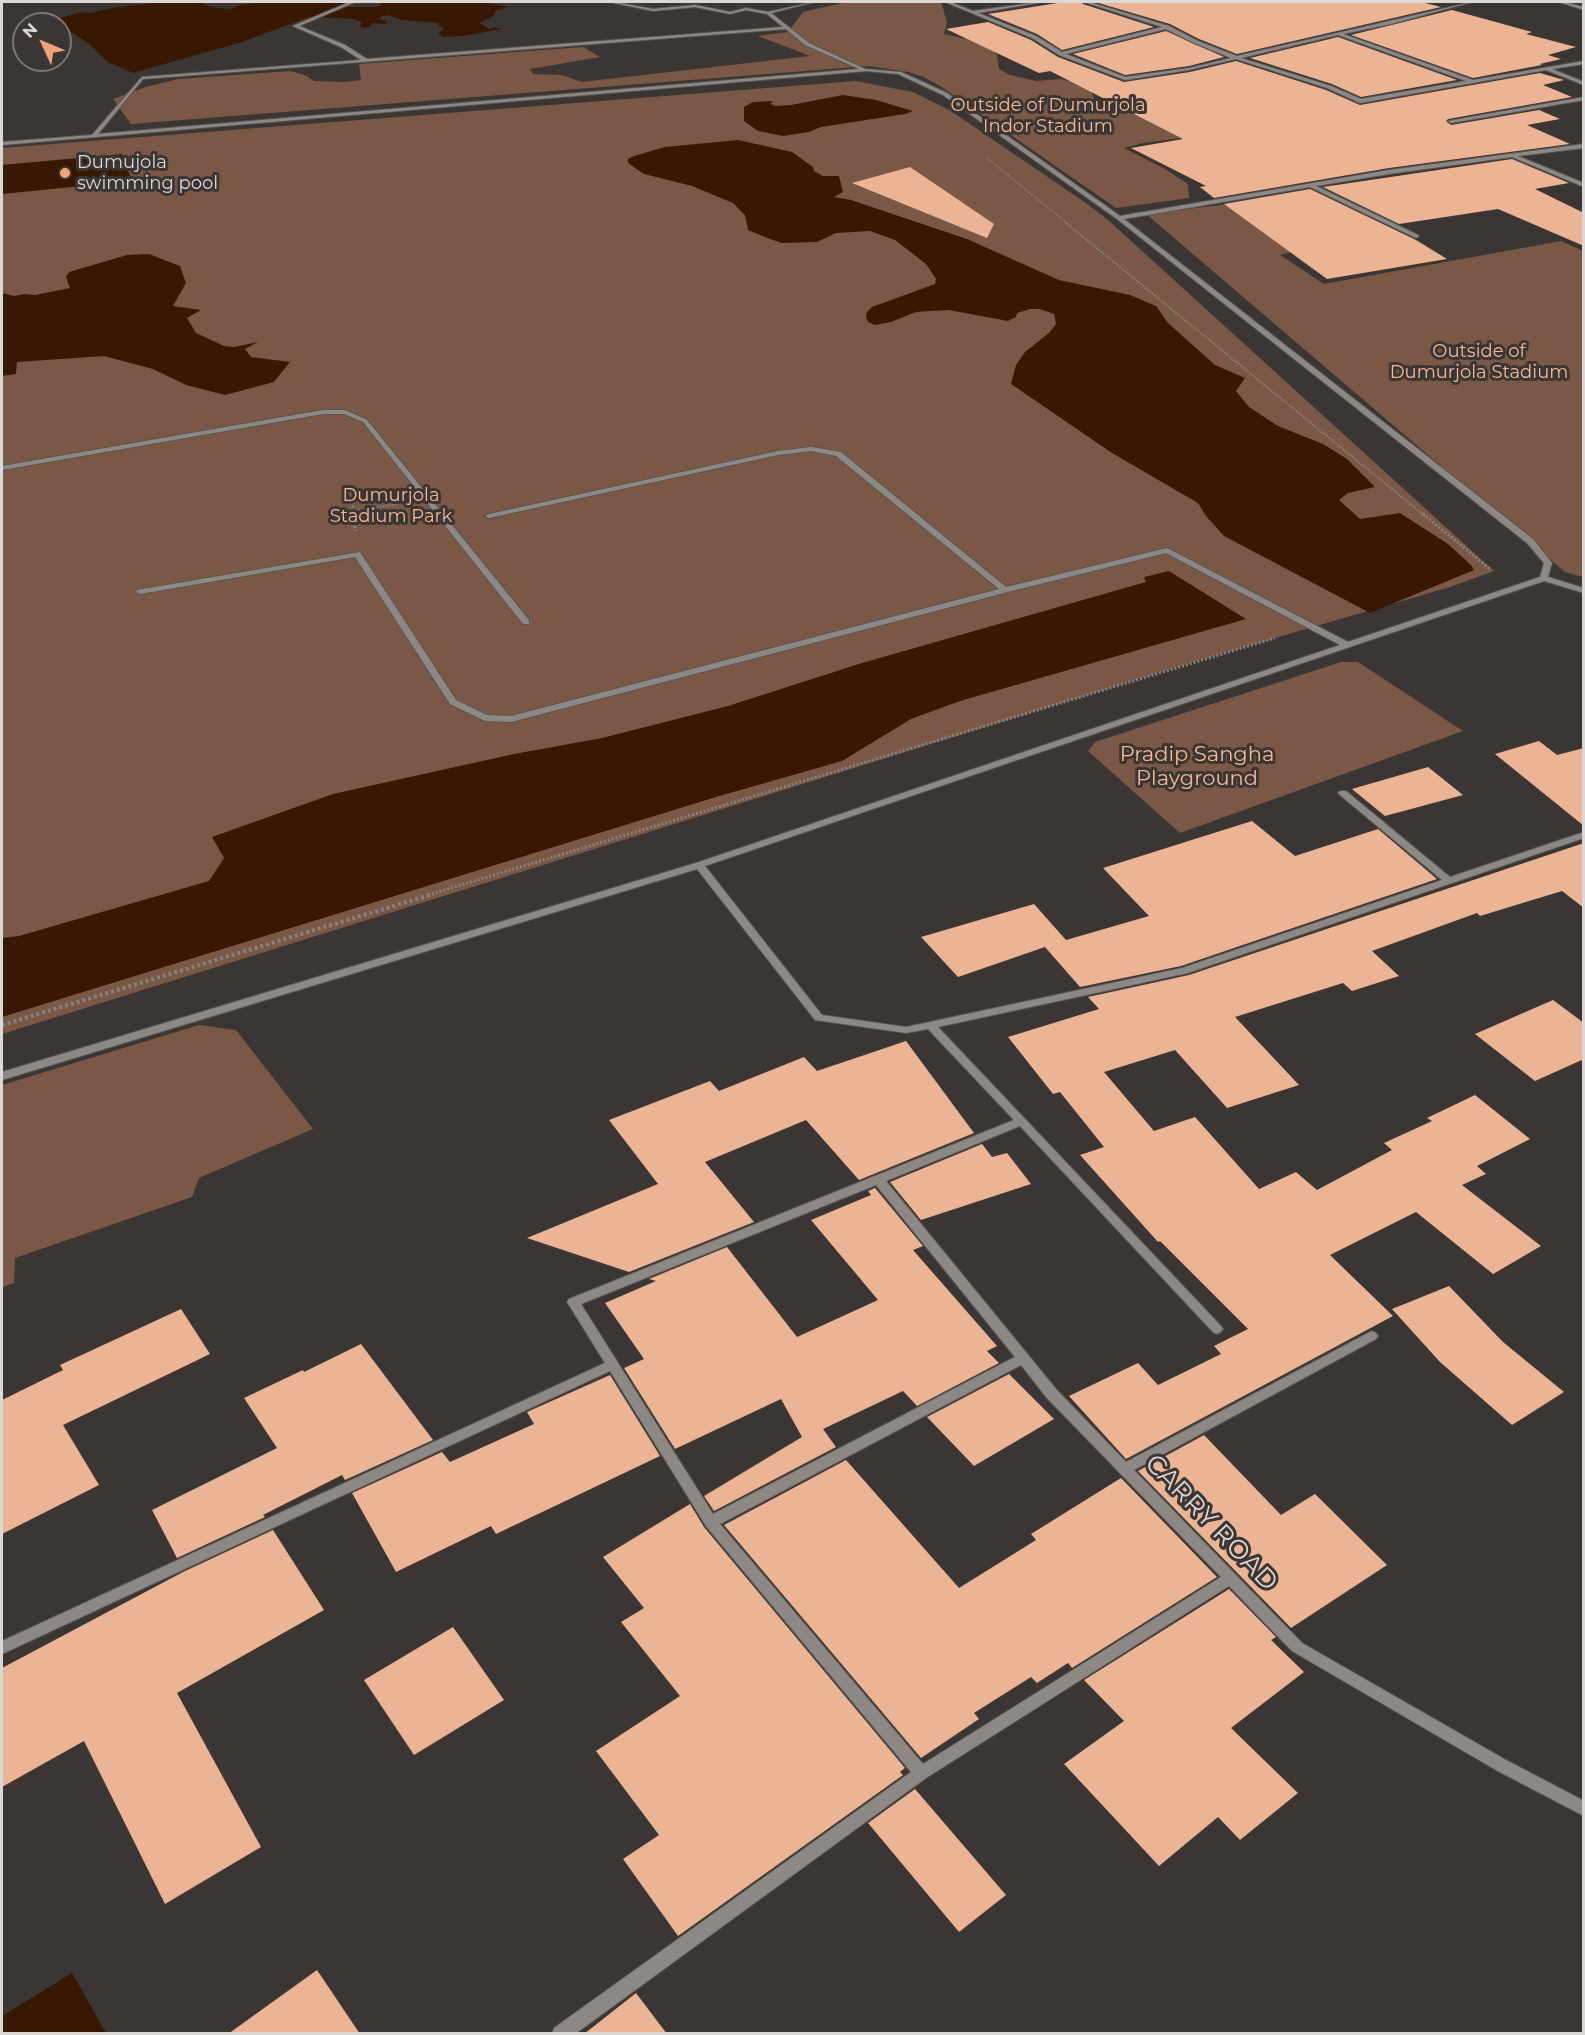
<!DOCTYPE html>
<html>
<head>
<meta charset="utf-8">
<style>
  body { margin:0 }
  #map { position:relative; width:1585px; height:2035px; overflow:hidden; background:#3b3633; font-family:Montserrat,sans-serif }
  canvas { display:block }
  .frame { position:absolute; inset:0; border:3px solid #dad7d5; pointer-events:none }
  .north { position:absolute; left:12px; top:12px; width:60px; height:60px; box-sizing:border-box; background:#3b3633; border:2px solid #7b7674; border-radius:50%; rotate:314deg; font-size:16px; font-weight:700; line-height:24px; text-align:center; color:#dad7d5 }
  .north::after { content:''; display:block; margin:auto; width:21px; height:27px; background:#efa378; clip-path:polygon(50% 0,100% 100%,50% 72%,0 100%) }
</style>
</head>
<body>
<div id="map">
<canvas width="1585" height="2035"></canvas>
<div class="frame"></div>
<div class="north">N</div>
</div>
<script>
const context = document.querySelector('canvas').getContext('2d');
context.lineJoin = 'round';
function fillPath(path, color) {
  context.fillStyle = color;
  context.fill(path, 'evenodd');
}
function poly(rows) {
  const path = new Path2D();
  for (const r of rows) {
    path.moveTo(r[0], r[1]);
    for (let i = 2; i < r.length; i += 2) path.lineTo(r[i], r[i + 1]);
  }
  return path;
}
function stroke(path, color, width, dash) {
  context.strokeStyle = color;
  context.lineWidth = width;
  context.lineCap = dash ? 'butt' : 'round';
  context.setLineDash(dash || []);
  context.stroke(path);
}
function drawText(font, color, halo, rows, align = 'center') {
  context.font = font + ' Montserrat,sans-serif';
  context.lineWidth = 6;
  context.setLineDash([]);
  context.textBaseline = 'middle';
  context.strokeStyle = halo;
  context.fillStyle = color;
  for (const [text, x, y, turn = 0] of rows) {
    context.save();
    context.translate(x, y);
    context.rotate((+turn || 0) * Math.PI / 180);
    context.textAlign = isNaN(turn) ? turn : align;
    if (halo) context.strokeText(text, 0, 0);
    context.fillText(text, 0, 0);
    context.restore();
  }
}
const green = poly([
  [847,2,941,2,947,22,944,34,988,44,997,55,999,69,1010,75,1036,81,1061,79,1090,87,1095,102,1086,108,1115,107,1149,115,1196,147,1181,138,1143,143,1124,148,1165,169,1188,184,1189,198,1116,208,940,86,924,77,908,72,869,66,131,124,113,99,146,87,178,79,291,71,307,76,314,81,344,82,361,80,359,64,583,47,600,57,530,69,533,74,562,75,582,82,810,56,758,36,788,32,803,12],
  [856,81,913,92,951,111,1086,203,1108,220,1494,571,1450,587,1193,662,2,1034,2,148],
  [1279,198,1342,238,1280,255,1324,284,1561,241,1583,251,1583,577,1565,572,1146,214],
  [1341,662,1358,662,1463,731,1180,833,1088,751,1095,742],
  [199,1025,236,1030,313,1129,199,1178,192,1197,15,1258,14,1283,2,1287,2,1085]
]);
const water = poly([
  [164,2,202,3,212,7,230,9,239,5,267,2,349,2,338,6,350,7,378,7,384,2,481,2,508,7,497,10,494,13,495,15,479,23,490,29,494,27,502,29,463,36,444,37,438,34,444,28,438,26,439,23,401,20,388,15,382,16,379,19,387,21,386,24,371,23,371,26,364,28,360,27,362,22,354,19,309,17,242,42,133,73,108,62,88,43,53,20,80,12,90,13,117,7],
  [843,95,876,100,913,111,905,114,821,127,809,132,783,136,758,131,744,121,744,107,753,102,773,101,770,104,776,106,791,105],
  [738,140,792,152,813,167,814,171,823,176,839,176,843,192,834,197,851,200,967,239,1059,280,1130,295,1156,306,1168,323,1215,365,1245,378,1236,391,1249,407,1278,426,1323,444,1347,459,1375,487,1348,493,1339,500,1360,519,1400,513,1448,544,1471,565,1474,570,1370,613,1224,536,1206,516,1198,503,1112,453,1011,384,1016,365,1025,352,1049,333,1056,324,1054,314,1040,309,1030,309,1017,313,1016,317,1008,321,949,310,930,311,916,312,891,322,875,325,868,322,866,317,867,312,872,307,935,284,936,279,926,264,895,240,870,231,836,233,817,242,782,243,770,239,748,230,745,215,733,203,692,186,644,174,628,163,628,159,634,156,665,147],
  [122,154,132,181,2,194,2,165],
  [149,254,180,266,186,283,173,306,201,310,187,318,196,333,224,346,234,347,258,342,245,349,251,357,290,362,274,382,225,395,186,385,153,369,104,356,17,362,16,374,2,376,2,293,14,296,24,294,35,295,70,288,66,277,69,272,127,255],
  [1169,571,1246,619,960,701,911,719,842,761,716,797,2,1017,2,938,19,936,209,881,224,858,212,837,333,794,514,754,602,738,728,706,862,663,1146,582,1144,577],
  [72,1973,106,2033,2,2033,2,2016]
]);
const building = poly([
  [1064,2,1082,2,1083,4,1154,27,1062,50,1037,34,988,14],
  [1095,2,1421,2,1441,7,1237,54,1199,39,1170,24],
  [1452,10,1532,32,1526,34,1576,47,1548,55,1561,59,1540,64,1542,65,1473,78,1351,35],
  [988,22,1031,40,1058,57,1124,82,1190,72,1236,61,1326,90,1360,105,1540,73,1564,80,1543,85,1572,97,1448,119,1446,121,1451,125,1539,110,1560,119,1527,125,1570,144,1389,168,1214,198,1200,187,1206,186,1131,148,1183,139,1050,71,1039,73,946,29],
  [1166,31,1224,57,1189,66,1125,75,1073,54],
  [1338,37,1457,80,1361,97,1332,84,1250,58],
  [1512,159,1569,183,1535,189,1584,213,1584,246,1498,209,1399,224,1323,187],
  [910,167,994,224,987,238,852,183],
  [1310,189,1416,240,1447,259,1327,279,1224,204],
  [1539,741,1557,755,1584,748,1584,826,1495,754],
  [1428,767,1463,795,1385,816,1352,789],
  [1252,821,1295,856,1378,829,1437,879,1181,966,1080,987,1045,947,958,977,921,937,1034,904,1066,940,1149,916,1103,868],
  [1584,843,1584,908,1562,891,1480,916,1477,913,1372,951,1399,976,1352,991,1343,983,1235,1017,1299,1085,1227,1108,1175,1050,1104,1072,1154,1131,1195,1117,1259,1189,1296,1172,1317,1190,1392,1150,1384,1143,1432,1121,1427,1118,1475,1095,1530,1139,1477,1166,1486,1174,1462,1185,1541,1246,1493,1274,1416,1212,1330,1255,1393,1316,1126,1459,1069,1396,1138,1363,1158,1385,1221,1354,1214,1346,1248,1329,1160,1241,1158,1242,1080,1155,1104,1147,1060,1092,1053,1094,1008,1037,1099,1009,1088,997,1189,975],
  [1553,1000,1584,1023,1584,1059,1535,1081,1475,1034],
  [906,1041,974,1133,859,1180,806,1120,705,1162,754,1222,629,1272,527,1238,658,1184,609,1120,710,1081,719,1091,804,1057,817,1071],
  [982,1144,992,1157,1007,1153,1031,1184,921,1220,890,1182],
  [875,1188,923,1246,913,1250,997,1346,987,1351,999,1363,917,1406,903,1391,823,1429,836,1447,714,1511,704,1496,802,1437,781,1399,675,1449,624,1368,644,1359,605,1303,656,1281,649,1279,727,1247,797,1337,878,1300,811,1220,871,1195,868,1191],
  [1449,1286,1503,1342,1564,1392,1512,1425,1440,1362,1392,1309],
  [181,1309,210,1354,63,1425,99,1485,2,1534,2,1400,63,1370,60,1365],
  [361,1344,433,1440,345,1480,342,1475,263,1515,265,1517,177,1558,152,1510,277,1448,244,1398,303,1370,304,1372],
  [1009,1374,1054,1419,974,1466,927,1417],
  [610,1375,660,1456,496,1534,491,1526,396,1572,352,1493,442,1452,450,1462,534,1424,527,1412],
  [1204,1435,1281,1515,1315,1494,1387,1565,1291,1628,1138,1471],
  [846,1460,959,1588,1036,1540,1031,1534,1121,1478,1217,1577,1072,1668,1068,1663,1037,1683,1031,1677,974,1713,979,1719,921,1758,724,1525],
  [690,1504,704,1527,905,1768,900,1772,903,1775,678,1936,623,1859,659,1835,596,1751,680,1696,621,1622,644,1608,603,1557],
  [273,1530,324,1610,177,1693,261,1847,165,1904,84,1741,2,1787,2,1668,183,1572],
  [1229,1589,1276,1637,1271,1640,1304,1672,1231,1728,1298,1793,1240,1840,1218,1817,1159,1866,1064,1764,1124,1721,1084,1680],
  [453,1627,504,1700,414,1755,364,1680],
  [915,1789,1006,1895,959,1932,868,1823],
  [317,1970,360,2034,228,2034],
  [636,1993,667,2034,584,2034]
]);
const pathFar3 = poly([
  [987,158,1068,224]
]);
const pathFar2 = poly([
  [1066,223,1425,516],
  [353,511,398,504],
  [354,516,352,497,388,492]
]);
const pathFar1 = poly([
  [354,514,355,531],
  [1423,514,1490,569],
  [428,895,1275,638]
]);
const path = poly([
  [2,1025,433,894]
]);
const minor = poly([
  [350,2,355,2,299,26,345,45,367,59,783,27,767,14,746,10,730,14,695,7,653,11,614,3,614,2,653,9,695,5,730,12,746,8,768,12,814,2,771,13,809,43,865,69,901,72,947,93,1120,216,1389,170,1584,144,1584,148,1518,156,1584,183,1584,187,1512,157,1389,174,1316,186,1418,235,1419,236,1416,238,1310,187,1124,219,1533,539,1552,563,1548,577,1584,588,1584,593,1544,581,705,866,822,1015,906,1027,1182,968,1442,880,1340,795,1338,793,1340,791,1346,791,1450,877,1584,832,1584,838,1188,973,938,1027,1221,1326,1223,1329,1221,1332,1217,1334,1213,1332,1020,1126,886,1181,1056,1389,1126,1462,1368,1333,1372,1331,1376,1333,1378,1336,1376,1339,1134,1470,1302,1643,1506,1760,1584,1801,1584,1816,1496,1770,1292,1651,1229,1586,926,1778,575,2034,552,2034,554,2028,911,1772,706,1526,610,1371,2,1654,2,1641,605,1363,569,1305,567,1302,569,1299,1014,1120,928,1029,906,1033,815,1020,697,869,2,1080,2,1072,696,863,1340,645,1166,553,1008,592,511,722,485,721,450,704,355,557,140,594,136,592,137,590,360,552,456,700,487,715,511,716,999,589,836,456,811,451,778,455,489,518,485,516,489,514,778,451,811,447,841,452,1006,587,1167,548,1348,642,1540,577,1544,563,1527,543,1117,219,943,95,898,74,866,71,2,145,2,142,92,135,142,77,361,60,341,47,293,26,350,2],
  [786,29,805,45,859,69,98,134,143,79,786,29],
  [876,1185,1015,1357,713,1514,581,1304,876,1185],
  [1021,1365,1046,1397,1221,1577,923,1764,720,1524,1021,1365],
  [945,2,950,2,973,11,1039,2,1037,3,978,13,1036,36,1062,52,1162,27,1084,2,1089,2,1169,26,1198,41,1237,56,1472,2,1391,24,1343,34,1473,80,1584,61,1584,64,1552,69,1584,82,1584,85,1546,70,1360,103,1327,88,1236,59,1189,70,1125,80,1059,55,1032,38,945,2],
  [1166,29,1194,43,1231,58,1189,68,1125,77,1066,54,1166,29],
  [1338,35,1466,81,1361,99,1331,86,1241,58,1338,35],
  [1559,2,1564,2,1584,7,1584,10,1559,2],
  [1584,97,1584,100,1451,123,1448,121,1584,97],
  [323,410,345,410,367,420,529,620,529,624,523,624,363,422,344,414,323,414,2,470,2,466,323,410]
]);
const markers = [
  [65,173,6,"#efa378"]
];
const farParknames = [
  ["Outside of Dumurjola",1048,106],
  ["Indor Stadium",1048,127],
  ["Outside of",1479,352],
  ["Dumurjola Stadium",1479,373],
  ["Dumurjola",391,496],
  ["Stadium Park",391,517]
];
const farPoinames = [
  ["Dumujola",77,163],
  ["swimming pool",77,184]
];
const parkNames = [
  ["Pradip Sangha",1197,755],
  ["Playground",1197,779]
];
const nearStreetnames = [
  ["CARRY ROAD",1211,1523,46]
];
fillPath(green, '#7a5845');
fillPath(water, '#391803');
fillPath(building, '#ebb495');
stroke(minor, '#595553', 2);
stroke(pathFar3, '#86827f', 1.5, [1.5, 1.5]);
stroke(pathFar2, '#86827f', 2, [1.5, 1.5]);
stroke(pathFar1, '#86827f', 3, [2, 2]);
stroke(path, '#86827f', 4, [3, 3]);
fillPath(minor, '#8e8885');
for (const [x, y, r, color] of markers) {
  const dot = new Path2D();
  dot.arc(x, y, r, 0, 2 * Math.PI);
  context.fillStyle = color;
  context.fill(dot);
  stroke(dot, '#3b3633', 2);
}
drawText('18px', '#f5b795', '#3b3633', farParknames);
drawText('18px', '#dad7d5', '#3b3633', farPoinames, 'left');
drawText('21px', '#f5b795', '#3b3633', parkNames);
drawText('26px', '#dad7d5', '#3b3633', nearStreetnames);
</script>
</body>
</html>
